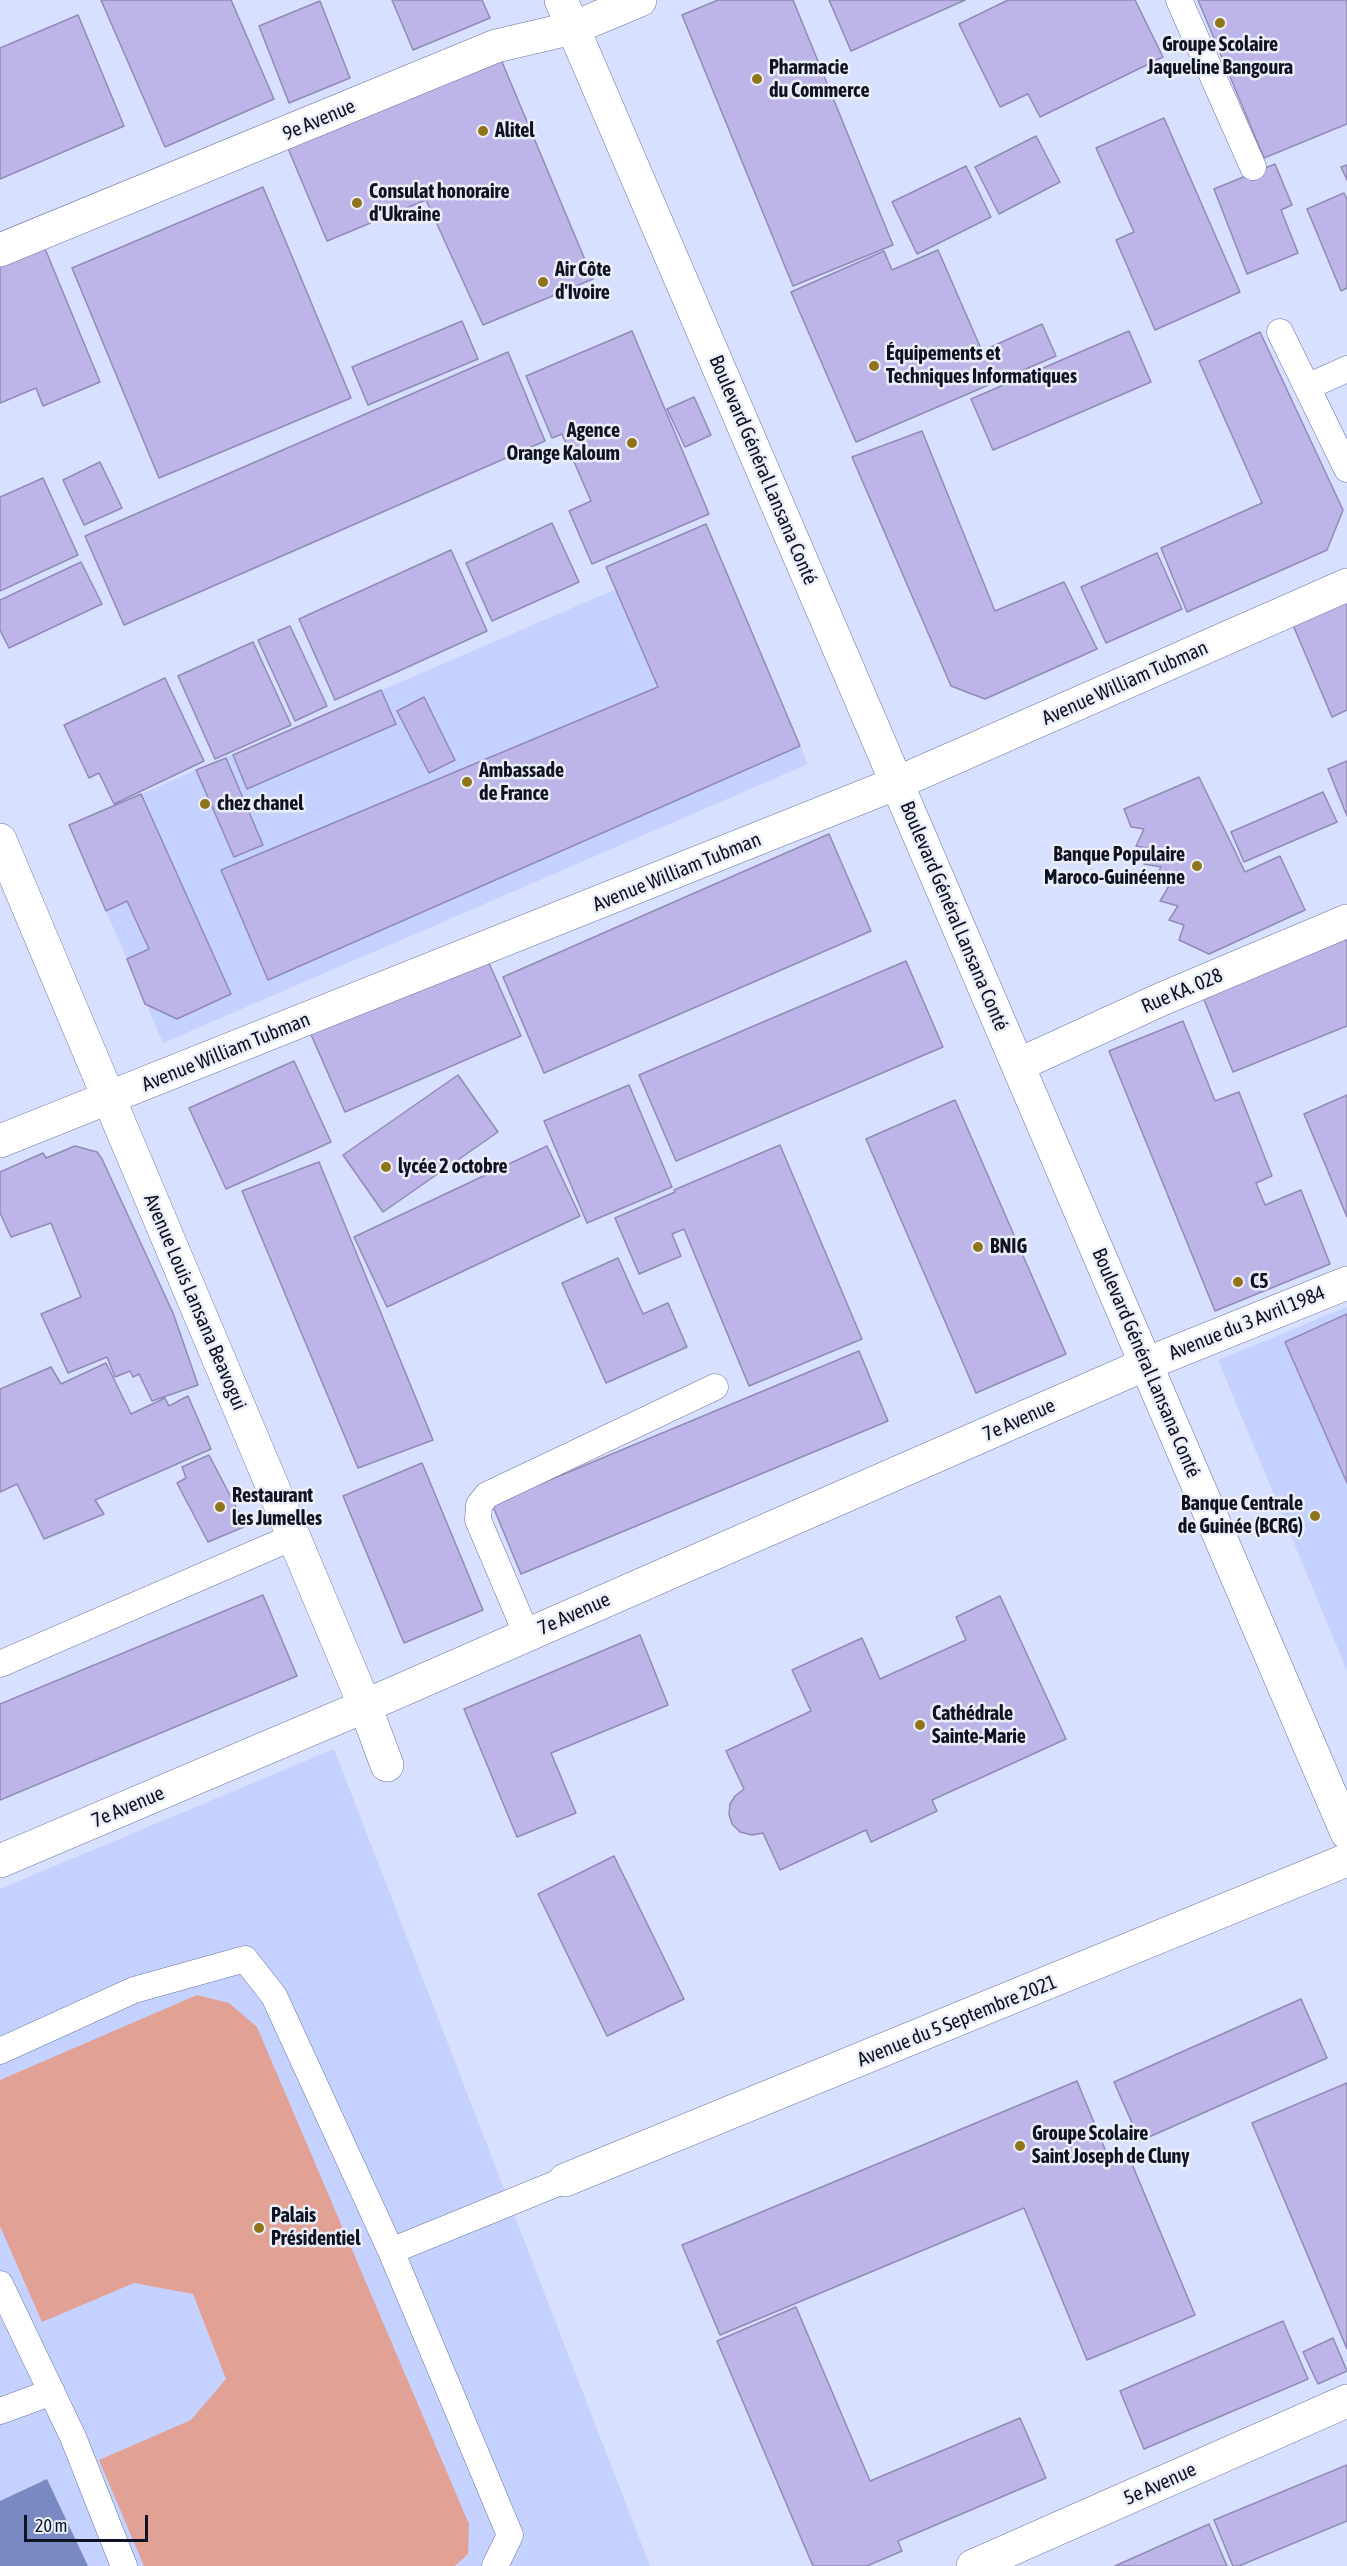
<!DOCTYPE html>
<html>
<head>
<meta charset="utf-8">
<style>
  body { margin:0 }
  #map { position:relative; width:1347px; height:2566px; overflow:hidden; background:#d7e0fe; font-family:"Asap Condensed",sans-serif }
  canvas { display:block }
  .scale { position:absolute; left:24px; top:2515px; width:124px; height:27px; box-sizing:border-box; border:3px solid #0e1223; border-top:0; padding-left:8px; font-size:18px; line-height:21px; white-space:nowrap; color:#0e1223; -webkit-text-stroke:4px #eaeef8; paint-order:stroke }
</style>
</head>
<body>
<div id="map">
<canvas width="1347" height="2566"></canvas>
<div class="scale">20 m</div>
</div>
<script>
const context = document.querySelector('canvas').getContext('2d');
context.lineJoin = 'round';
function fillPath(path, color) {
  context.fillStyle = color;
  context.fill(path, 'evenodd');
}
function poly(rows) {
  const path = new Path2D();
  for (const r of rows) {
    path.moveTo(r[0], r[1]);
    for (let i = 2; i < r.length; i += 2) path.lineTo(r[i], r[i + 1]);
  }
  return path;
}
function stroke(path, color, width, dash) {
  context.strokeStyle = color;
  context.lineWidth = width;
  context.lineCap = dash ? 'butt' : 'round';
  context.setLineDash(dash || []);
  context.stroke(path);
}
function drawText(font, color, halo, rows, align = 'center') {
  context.font = font + ' "Asap Condensed",sans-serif';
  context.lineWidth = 5;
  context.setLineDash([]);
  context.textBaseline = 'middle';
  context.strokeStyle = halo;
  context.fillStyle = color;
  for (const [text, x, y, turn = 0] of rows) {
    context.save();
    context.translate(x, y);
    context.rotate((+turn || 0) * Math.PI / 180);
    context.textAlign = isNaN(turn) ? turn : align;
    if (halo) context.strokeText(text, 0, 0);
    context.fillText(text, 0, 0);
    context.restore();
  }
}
const built = poly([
  [706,524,808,764,163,1043,69,825,616,589,606,567],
  [1347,1307,1347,1671,1218,1360],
  [334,1749,650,2566,0,2566,0,1889]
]);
const green = poly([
  [197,1995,229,2003,257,2027,469,2524,468,2554,455,2566,144,2566,99,2460,191,2420,226,2379,193,2294,134,2283,42,2322,0,2226,0,2080]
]);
const water = poly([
  [47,2479,88,2566,0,2566,0,2501]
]);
const building = poly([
  [101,0,231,0,274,99,165,147,101,0],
  [392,0,482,0,490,18,413,50,392,0],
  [718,0,793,0,893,245,793,286,682,15,718,0],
  [829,0,965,0,851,51,829,0],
  [1008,0,1135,0,1163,57,1040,117,1028,94,1000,107,959,24,1008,0],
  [1198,0,1347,0,1347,124,1264,158,1198,0],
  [320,1,350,78,289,103,259,26,320,1],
  [78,15,124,126,0,179,0,48,78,15],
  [497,50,593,279,483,325,426,200,327,241,284,139,497,50],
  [1164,118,1240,292,1155,330,1116,240,1134,232,1096,148,1164,118],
  [1036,136,1060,182,999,214,975,167,1036,136],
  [1275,164,1292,205,1281,210,1298,253,1247,274,1214,189,1275,164],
  [1347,165,1347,180,1341,167,1347,165],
  [966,166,991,217,917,254,892,202,966,166],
  [263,187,351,398,159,478,72,268,263,187],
  [1344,193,1347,199,1347,288,1341,291,1307,209,1344,193],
  [41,239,100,382,43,406,36,388,0,403,0,257,41,239],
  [938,250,982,351,1042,324,1056,356,856,442,791,292,884,251,892,270,938,250],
  [462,321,478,359,368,405,352,367,462,321],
  [632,331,709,514,592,564,569,511,591,501,562,434,552,438,526,376,632,331],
  [1129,331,1151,382,993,450,971,399,1129,331],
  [1260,332,1343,510,1327,550,1187,612,1161,548,1262,503,1199,361,1260,332],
  [508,352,545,441,124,625,85,536,508,352],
  [694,397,711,435,685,447,667,409,694,397],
  [922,431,995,611,1064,582,1097,649,985,699,951,686,852,457,922,431],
  [100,462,122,508,84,525,63,480,100,462],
  [43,478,78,555,0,591,0,497,43,478],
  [552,523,579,582,492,621,466,563,552,523],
  [706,524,800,746,268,980,221,870,658,687,606,567,706,524],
  [451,550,487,631,335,700,299,619,451,550],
  [1157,553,1182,609,1106,643,1081,587,1157,553],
  [81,562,102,604,9,648,0,630,0,600,81,562],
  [1347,593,1347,710,1332,717,1290,618,1347,593],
  [290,626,327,706,295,721,258,640,290,626],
  [253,642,291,725,215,759,178,676,253,642],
  [165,678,204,761,114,804,99,773,89,778,64,725,165,678],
  [381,690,396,724,247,789,233,755,381,690],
  [424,697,455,760,429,773,397,711,424,697],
  [226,758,263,845,234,857,196,770,226,758],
  [1347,761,1347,816,1328,769,1347,761],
  [1199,777,1245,872,1280,856,1305,910,1209,954,1179,940,1184,925,1169,920,1178,906,1160,901,1169,886,1153,883,1161,867,1144,864,1153,849,1136,846,1144,829,1131,827,1124,809,1199,777],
  [1323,792,1337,822,1244,862,1231,832,1323,792],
  [141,794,231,994,177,1019,145,1004,127,959,149,949,127,901,106,911,69,825,141,794],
  [829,834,871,931,544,1073,503,977,829,834],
  [1347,939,1347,1026,1233,1072,1203,997,1347,939],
  [485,954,521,1036,345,1112,309,1030,485,954],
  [906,961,943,1047,676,1161,639,1075,906,961],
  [1183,1021,1215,1101,1239,1092,1272,1176,1256,1183,1265,1205,1301,1190,1330,1264,1215,1311,1109,1051,1183,1021],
  [294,1061,331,1142,226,1189,189,1108,294,1061],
  [458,1075,498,1132,383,1212,343,1155,458,1075],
  [629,1085,672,1187,587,1223,544,1121,629,1085],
  [1347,1095,1347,1217,1304,1114,1347,1095],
  [955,1100,1066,1354,976,1393,866,1139,955,1100],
  [780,1145,862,1339,749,1386,684,1229,672,1234,681,1256,639,1274,615,1218,675,1192,674,1190,780,1145],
  [75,1146,97,1152,102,1159,173,1313,198,1385,152,1401,139,1374,133,1377,130,1371,115,1377,107,1357,68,1373,41,1314,81,1297,51,1223,11,1237,0,1213,0,1172,43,1153,46,1158,75,1146],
  [547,1146,580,1216,387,1307,354,1237,547,1146],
  [319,1162,433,1440,358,1468,242,1191,319,1162],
  [618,1258,643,1314,668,1303,687,1347,606,1383,562,1283,618,1258],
  [1347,1314,1347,1483,1285,1342,1347,1314],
  [859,1351,888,1421,521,1574,492,1504,859,1351],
  [106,1363,131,1414,165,1398,169,1406,188,1396,211,1449,95,1500,104,1514,44,1539,17,1484,0,1492,0,1389,51,1367,61,1384,106,1363],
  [209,1455,246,1526,208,1542,177,1483,186,1478,182,1467,209,1455],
  [422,1463,483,1610,404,1643,343,1496,422,1463],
  [263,1595,297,1676,0,1800,0,1704,263,1595],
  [1000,1596,1066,1739,932,1800,937,1811,871,1842,866,1830,780,1870,763,1833,752,1835,740,1832,732,1824,729,1814,730,1804,735,1796,744,1789,726,1751,811,1711,792,1670,862,1638,880,1679,966,1640,956,1617,1000,1596],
  [640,1635,668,1705,551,1753,576,1813,517,1837,464,1709,640,1635],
  [614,1856,684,1999,607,2036,538,1894,614,1856],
  [1301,1999,1327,2058,1140,2141,1114,2082,1301,1999],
  [1077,2081,1109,2159,1127,2152,1195,2315,1087,2360,1024,2208,720,2335,682,2245,1077,2081],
  [1347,2083,1347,2349,1252,2123,1347,2083],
  [796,2307,870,2481,1020,2418,1046,2478,898,2541,902,2551,867,2566,813,2566,717,2341,796,2307],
  [1283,2321,1308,2379,1144,2449,1120,2391,1283,2321],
  [1333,2338,1347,2371,1318,2384,1303,2352,1333,2338],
  [1347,2465,1347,2521,1239,2566,1233,2566,1214,2520,1347,2465],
  [1209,2524,1227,2566,1115,2566,1209,2524]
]);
const service = poly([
  [1179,0,1253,167],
  [1280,332,1347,469],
  [1307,387,1347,369],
  [527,1635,478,1520,479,1505,487,1495,715,1387],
  [0,1664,293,1537],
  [0,2051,134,1990,245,1959,274,1996,391,2251,510,2535,495,2566],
  [391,2251,565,2180],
  [0,2284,73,2437,124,2566],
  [0,2411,52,2392]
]);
const minor = poly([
  [0,250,496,46,573,28,640,0],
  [0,840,365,1706,387,1765],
  [1018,1065,1162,999,1347,921],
  [0,1141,897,783,1347,585],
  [0,1861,365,1706,1146,1364,1347,1283],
  [565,2180,1347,1860],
  [973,2566,1347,2401]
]);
const primary = poly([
  [561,0,1347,1833]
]);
const markers = [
  [1220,23,6,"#8f7419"],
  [757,79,6,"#8f7419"],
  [483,131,6,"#8f7419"],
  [357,203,6,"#8f7419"],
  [543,282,6,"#8f7419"],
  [874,366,6,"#8f7419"],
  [632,443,6,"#8f7419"],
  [467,782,6,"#8f7419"],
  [205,804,6,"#8f7419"],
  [1197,866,6,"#8f7419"],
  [386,1167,6,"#8f7419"],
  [978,1247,6,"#8f7419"],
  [1238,1282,6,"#8f7419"],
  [220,1507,6,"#8f7419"],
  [1315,1516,6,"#8f7419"],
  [920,1725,6,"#8f7419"],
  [1020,2146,6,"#8f7419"],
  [259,2228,6,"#8f7419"]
];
const poiNames = [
  ["Groupe Scolaire",1220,45,"center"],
  ["Jaqueline Bangoura",1220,68,"center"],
  ["Pharmacie",769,68],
  ["du Commerce",769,91],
  ["Alitel",495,131],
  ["Consulat honoraire",369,192],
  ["d'Ukraine",369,215],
  ["Air Côte",555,270],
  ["d'Ivoire",555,293],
  ["Équipements et",886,354],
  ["Techniques Informatiques",886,377],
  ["Agence",620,431,"right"],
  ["Orange Kaloum",620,454,"right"],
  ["Ambassade",479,771],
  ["de France",479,794],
  ["chez chanel",217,804],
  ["Banque Populaire",1185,855,"right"],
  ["Maroco-Guinéenne",1185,878,"right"],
  ["lycée 2 octobre",398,1167],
  ["BNIG",990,1247],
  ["C5",1250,1282],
  ["Restaurant",232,1496],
  ["les Jumelles",232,1519],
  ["Banque Centrale",1303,1504,"right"],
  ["de Guinée (BCRG)",1303,1527,"right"],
  ["Cathédrale",932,1714],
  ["Sainte-Marie",932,1737],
  ["Groupe Scolaire",1032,2134],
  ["Saint Joseph de Cluny",1032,2157],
  ["Palais",271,2216],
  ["Présidentiel",271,2239]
];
const streetNames = [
  ["9e Avenue",319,120,-23],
  ["Boulevard Général Lansana Conté",763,470,67],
  ["Avenue William Tubman",1125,683,-24],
  ["Avenue William Tubman",677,872,-22],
  ["Boulevard Général Lansana Conté",954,916,67],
  ["Rue KA. 028",1182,991,-23],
  ["Avenue William Tubman",226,1052,-22],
  ["Avenue Louis Lansana Beavogui",195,1302,67],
  ["Avenue du 3 Avril 1984",1247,1323,-22],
  ["Boulevard Général Lansana Conté",1146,1363,67],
  ["7e Avenue",1019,1420,-24],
  ["7e Avenue",574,1614,-24],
  ["7e Avenue",128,1807,-23],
  ["Avenue du 5 Septembre 2021",957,2021,-22],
  ["5e Avenue",1160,2484,-24]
];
fillPath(built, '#c5d2ff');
fillPath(green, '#e1a295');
fillPath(water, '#7989c2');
fillPath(building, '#bdb5e7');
stroke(building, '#918ab9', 1.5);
stroke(service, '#6875a0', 27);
stroke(minor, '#6875a0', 34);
stroke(primary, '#6875a0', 34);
stroke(service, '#fff', 26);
stroke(minor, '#fff', 33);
stroke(primary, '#fff', 33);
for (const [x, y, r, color] of markers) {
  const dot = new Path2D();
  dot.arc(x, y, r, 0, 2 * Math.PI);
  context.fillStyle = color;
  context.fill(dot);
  stroke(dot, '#eaeef8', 2);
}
drawText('bold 20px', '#0e1223', '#eaeef8', poiNames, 'left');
drawText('20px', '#0e1223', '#eaeef8', streetNames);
</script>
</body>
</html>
